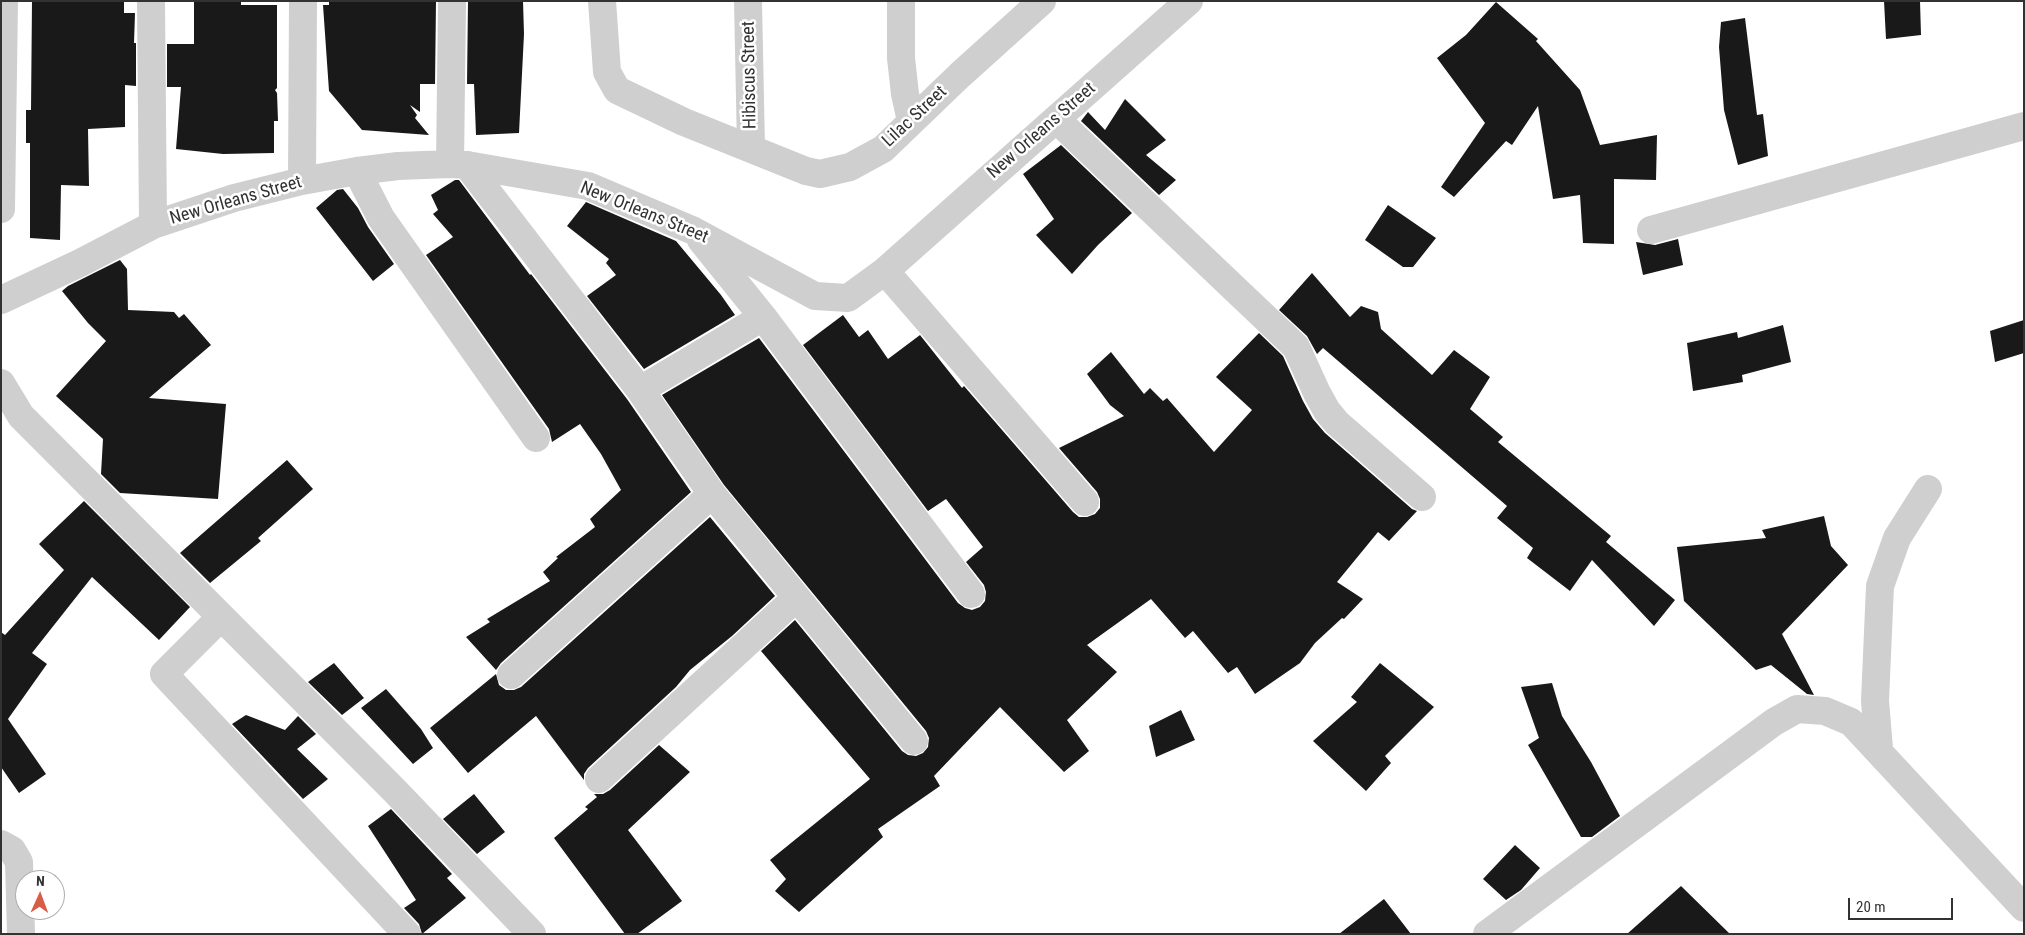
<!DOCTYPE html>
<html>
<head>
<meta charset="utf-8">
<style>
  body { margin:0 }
  #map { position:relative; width:2025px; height:935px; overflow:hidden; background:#fff; font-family:"Roboto Condensed",sans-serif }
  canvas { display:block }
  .frame { position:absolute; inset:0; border:2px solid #323232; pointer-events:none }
  .north { position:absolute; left:15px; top:870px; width:50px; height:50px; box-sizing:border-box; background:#fff; border:1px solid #adadad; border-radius:50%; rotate:2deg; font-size:14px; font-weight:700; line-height:20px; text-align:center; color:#323232 }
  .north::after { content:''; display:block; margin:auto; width:18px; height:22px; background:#d75d46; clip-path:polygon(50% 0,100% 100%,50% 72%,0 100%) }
  .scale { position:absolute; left:1848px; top:898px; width:105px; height:22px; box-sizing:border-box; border:2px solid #323232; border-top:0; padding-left:6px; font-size:15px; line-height:18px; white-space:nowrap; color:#323232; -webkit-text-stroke:4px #fff; paint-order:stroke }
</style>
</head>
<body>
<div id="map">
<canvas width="2025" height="935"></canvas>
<div class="frame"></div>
<div class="north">N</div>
<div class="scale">20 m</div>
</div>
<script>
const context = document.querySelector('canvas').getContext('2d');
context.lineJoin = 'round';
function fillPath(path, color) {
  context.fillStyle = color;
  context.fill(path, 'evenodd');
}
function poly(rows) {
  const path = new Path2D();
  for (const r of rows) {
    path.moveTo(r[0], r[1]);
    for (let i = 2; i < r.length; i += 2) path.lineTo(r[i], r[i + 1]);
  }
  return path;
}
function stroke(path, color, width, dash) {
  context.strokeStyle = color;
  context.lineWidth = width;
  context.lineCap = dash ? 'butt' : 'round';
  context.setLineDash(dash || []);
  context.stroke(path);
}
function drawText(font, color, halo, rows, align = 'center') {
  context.font = font + ' "Roboto Condensed",sans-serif';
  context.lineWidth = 5;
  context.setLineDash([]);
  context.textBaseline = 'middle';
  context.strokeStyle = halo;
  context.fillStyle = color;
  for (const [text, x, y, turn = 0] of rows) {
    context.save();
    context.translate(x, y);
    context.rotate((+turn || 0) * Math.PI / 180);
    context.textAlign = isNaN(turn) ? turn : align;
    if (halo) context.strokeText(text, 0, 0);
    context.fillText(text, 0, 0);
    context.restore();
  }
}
const building = poly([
  [32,1,124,1,124,13,135,13,134,43,136,43,136,86,125,85,125,127,88,129,89,186,61,185,60,240,30,238,30,143,26,143,26,110,31,110],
  [194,1,241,1,241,5,277,5,277,88,275,90,277,93,278,121,274,121,274,153,223,154,176,149,181,87,167,87,167,44,194,44],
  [329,1,436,1,435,84,420,84,420,112,410,105,417,115,415,118,429,135,362,130,329,91,323,5,329,5],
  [468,1,523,1,524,34,519,133,476,135,474,84,467,84],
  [1884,1,1920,1,1921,35,1886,39],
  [1496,2,1538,39,1536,41,1580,90,1600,145,1657,135,1656,180,1614,179,1614,244,1583,243,1580,195,1553,199,1538,106,1512,145,1506,141,1454,197,1441,187,1485,123,1437,58,1466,35],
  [1745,18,1757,115,1763,114,1768,156,1738,165,1724,110,1719,47,1721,22],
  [1125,99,1166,140,1146,155,1176,180,1159,195,1081,121,1088,112,1105,130],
  [1061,145,1132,213,1098,245,1072,274,1036,235,1054,219,1023,174],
  [455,180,459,180,530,275,531,274,627,399,691,492,501,663,496,670,466,637,490,622,487,619,550,581,543,572,558,558,556,557,595,527,590,519,621,490,601,454,580,424,552,442,549,429,426,255,453,237,433,214,438,210,431,195],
  [343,189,358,208,368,227,394,264,373,281,316,208,337,190],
  [586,202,676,241,721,295,735,315,644,369,587,296,616,275,606,263,609,259,567,226],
  [1388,205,1436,238,1413,267,1403,267,1365,240],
  [1678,239,1683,265,1643,275,1636,242,1655,245],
  [120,260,127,269,128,310,174,312,179,318,184,314,211,345,149,398,226,404,218,499,120,493,101,474,103,439,56,396,106,341,88,323,62,291,68,286],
  [1312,273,1350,317,1361,306,1378,312,1381,329,1432,375,1454,350,1490,377,1470,409,1503,437,1498,442,1611,536,1606,542,1675,600,1654,626,1592,560,1570,591,1527,558,1533,548,1497,518,1507,506,1323,348,1317,354,1307,336,1279,310],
  [843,315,859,337,868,330,888,359,920,335,962,388,964,386,1073,512,1079,517,1087,517,1095,514,1100,508,1100,499,1097,492,1059,448,1124,416,1110,405,1087,374,1111,352,1144,394,1150,388,1163,401,1167,398,1214,452,1252,410,1216,377,1259,333,1283,356,1303,401,1313,419,1325,433,1412,509,1417,511,1389,541,1378,532,1337,582,1363,599,1344,619,1342,618,1315,643,1300,663,1255,694,1237,667,1228,673,1193,631,1185,638,1151,599,1087,645,1117,672,1067,720,1089,751,1064,772,1000,707,934,776,940,786,878,829,883,837,799,912,775,891,786,879,770,860,870,779,761,651,795,620,902,751,908,755,916,756,923,753,928,747,929,738,926,731,724,485,662,395,759,338,958,603,965,608,972,610,980,607,985,601,986,592,984,585,966,562,983,547,946,499,928,511,803,345],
  [2024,320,2024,353,1995,362,1990,331],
  [1783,325,1791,362,1742,375,1743,382,1693,391,1687,343,1737,332,1738,338],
  [287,460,313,489,258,538,261,541,210,583,180,553],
  [84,501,190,607,159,640,92,577,32,653,47,664,8,719,46,774,19,793,1,767,1,632,5,635,64,570,39,544],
  [1824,516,1831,546,1848,565,1782,634,1814,695,1807,694,1771,665,1756,670,1684,601,1677,547,1766,538,1762,530],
  [710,517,775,596,732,636,690,670,676,687,588,768,584,774,584,780,536,716,468,773,430,728,496,674,499,685,506,690,514,690,521,687],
  [334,663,364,698,342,715,308,682],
  [1380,663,1434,707,1385,756,1391,763,1366,791,1313,741,1357,702,1351,697],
  [1552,683,1562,716,1591,762,1620,816,1592,837,1581,837,1528,745,1539,738,1521,687],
  [386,689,421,729,433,748,413,764,361,708],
  [1181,710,1195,740,1156,757,1149,726],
  [246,715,285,730,298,716,316,734,297,749,328,779,303,799,232,724],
  [659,745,690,772,628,830,682,901,637,934,625,934,554,838,588,809,585,807,597,797,594,794,603,794,610,790],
  [474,794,505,832,477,854,443,819],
  [391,809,452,874,447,878,466,898,422,934,419,924,404,908,416,900,368,826],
  [1515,845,1540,868,1521,890,1506,900,1483,879],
  [1681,886,1730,934,1627,934],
  [1384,899,1411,934,1339,934]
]);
const street = poly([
  [151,1,153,225],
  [602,1,607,72,617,90,684,122,806,171,820,174,850,167,883,149,960,75,1042,1],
  [748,1,751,148],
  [901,1,901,58,905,94,911,121],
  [1056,119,1296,347,1317,393,1327,411,1337,423,1422,497],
  [450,164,452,1],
  [467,165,640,390,712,494,914,741],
  [357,171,381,218,536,438],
  [302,181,303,1],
  [1,209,4,1],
  [1651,230,2024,126],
  [701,240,763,317,971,594],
  [885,271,1085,502],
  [1,300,80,263,153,225,234,198,302,181,357,171,398,166,450,164,467,165,588,186,694,231,815,296,848,298,885,271,1189,1],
  [1,383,21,416,394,790,532,934],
  [640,390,763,317],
  [221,617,164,674,407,934],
  [511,675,712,494],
  [1879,749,1875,701,1880,586,1897,538,1928,489],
  [599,779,796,598],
  [1,844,12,850,19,862,21,934],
  [1487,934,1774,722,1797,709,1825,711,1851,722,2024,908]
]);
const streetNames = [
  ["Hibiscus Street",750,75,-91],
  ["Lilac Street",915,117,-43],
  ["New Orleans Street",1042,131,-41],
  ["New Orleans Street",236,201,-16],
  ["New Orleans Street",644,213,22]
];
fillPath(building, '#191919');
stroke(street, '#cfcfcf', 28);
drawText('18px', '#323232', '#fff', streetNames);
</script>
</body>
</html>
